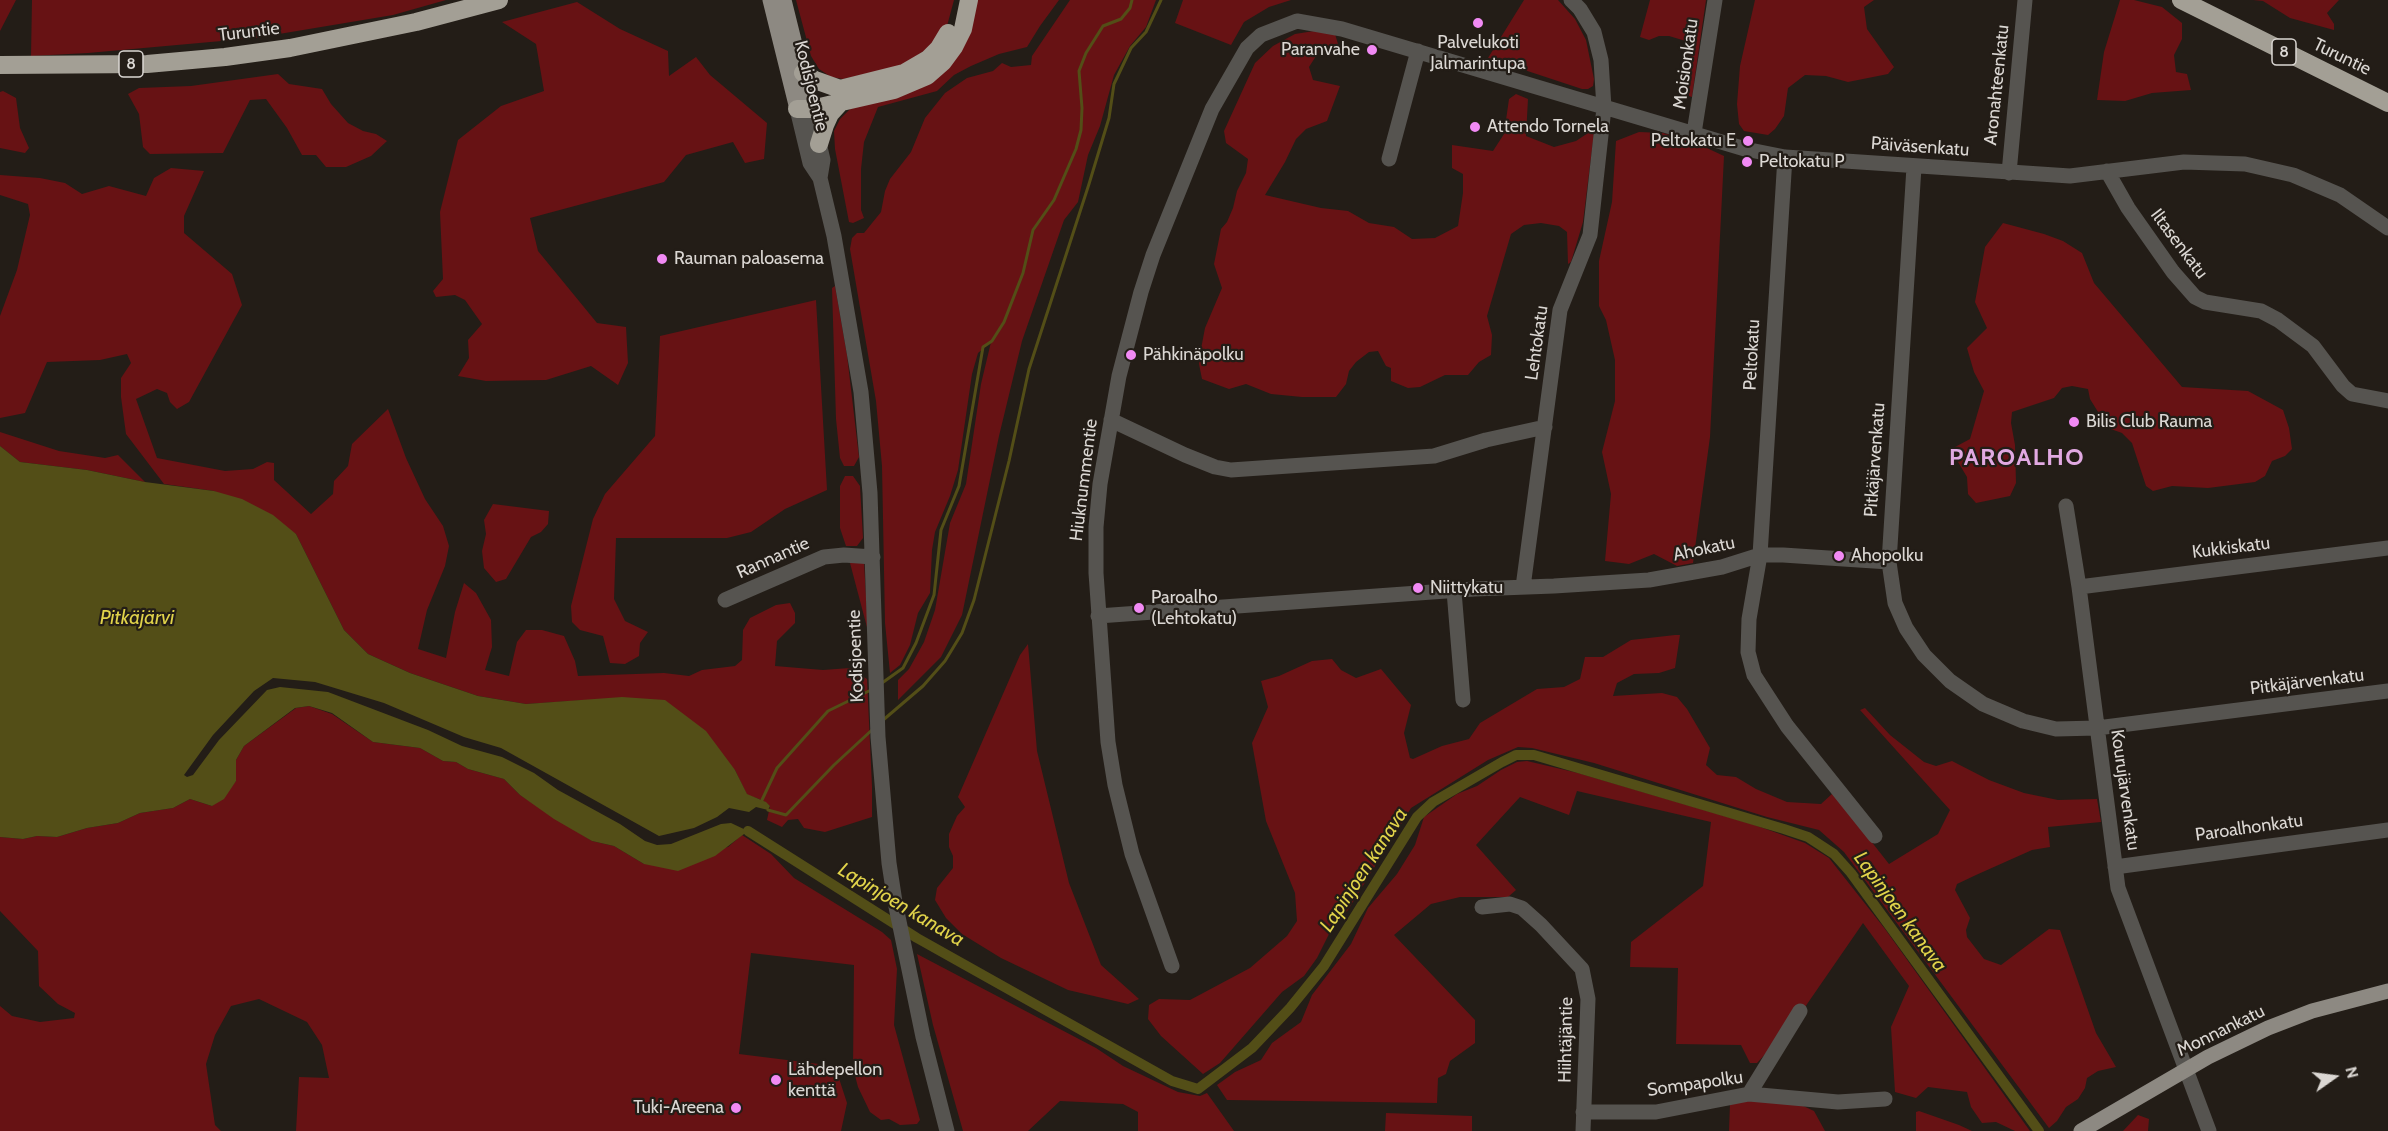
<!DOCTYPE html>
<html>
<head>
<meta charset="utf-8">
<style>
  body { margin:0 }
  #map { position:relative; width:2388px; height:1131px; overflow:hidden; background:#231d17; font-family:Cabin,sans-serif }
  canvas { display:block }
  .north { position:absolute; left:2304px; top:1047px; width:60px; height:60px; -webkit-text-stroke:4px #231d17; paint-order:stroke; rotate:76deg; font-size:16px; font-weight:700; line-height:24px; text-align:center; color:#dbd7d3 }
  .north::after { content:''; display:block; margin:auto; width:21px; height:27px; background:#dbd7d3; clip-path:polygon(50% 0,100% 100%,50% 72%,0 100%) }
</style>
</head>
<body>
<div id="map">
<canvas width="2388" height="1131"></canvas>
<div class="north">N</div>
</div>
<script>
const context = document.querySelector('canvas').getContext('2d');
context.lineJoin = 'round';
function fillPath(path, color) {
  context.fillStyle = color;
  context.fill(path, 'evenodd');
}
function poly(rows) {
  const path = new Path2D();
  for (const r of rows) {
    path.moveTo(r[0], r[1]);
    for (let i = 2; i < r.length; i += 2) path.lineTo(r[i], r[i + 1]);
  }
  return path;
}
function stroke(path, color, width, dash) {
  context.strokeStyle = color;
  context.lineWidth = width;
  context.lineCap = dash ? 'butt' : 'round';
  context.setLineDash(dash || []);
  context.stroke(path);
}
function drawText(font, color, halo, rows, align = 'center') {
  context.font = font + ' Cabin,sans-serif';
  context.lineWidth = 4.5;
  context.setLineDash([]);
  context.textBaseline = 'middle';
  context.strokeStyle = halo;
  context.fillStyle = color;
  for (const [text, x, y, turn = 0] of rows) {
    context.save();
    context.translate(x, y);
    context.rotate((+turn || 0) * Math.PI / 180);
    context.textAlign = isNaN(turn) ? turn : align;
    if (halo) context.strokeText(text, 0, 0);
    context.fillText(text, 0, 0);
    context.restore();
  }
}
const green = poly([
  [0,0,16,0,0,31],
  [32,0,446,0,393,15,255,38,88,53,31,56],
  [796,0,954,0,947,26,937,42,902,66,843,79,831,77,819,69,811,56],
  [976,0,1059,0,1040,26,1027,47,999,54,971,66,954,75,937,91,878,107,864,142,861,169,861,210,864,218,853,223,849,222,835,149,834,131,840,119,850,109,922,87],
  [1070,0,1156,0,1146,27,1130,46,1114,75,1100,126,1088,155,1078,202,1064,220,1022,341,999,436,962,615,941,657,898,700,898,680,909,669,924,642,935,610,950,523,966,484,981,384,991,342,978,353,972,374,958,470,950,496,935,532,932,550,930,593,918,613,910,645,900,665,890,673,885,623,882,466,876,401,850,249,852,238,857,233,864,233,881,212,885,191,890,179,911,152,925,118,945,93,967,78,993,71,1002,63,1011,67,1031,65,1032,56],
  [1183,0,1291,0,1269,7,1244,22,1231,45,1175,23],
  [1524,0,1558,0,1575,19,1586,40,1594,79,1593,86,1588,89,1582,89,1488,58],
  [1650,0,1706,0,1692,97,1689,96,1687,82,1689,42,1669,36,1659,36,1649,40,1640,37],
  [1755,0,1874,0,1864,7,1867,29,1894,67,1888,74,1848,82,1826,76,1805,75,1788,88,1784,116,1775,129,1768,135,1744,131,1739,124,1737,104,1740,66],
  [2120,0,2134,0,2162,7,2182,23,2182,39,2174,55,2176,72,2187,74,2191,90,2152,93,2125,101,2097,100,2104,52],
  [2253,0,2339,0,2327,13,2334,24,2334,30,2290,18,2263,1],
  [577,2,620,29,668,51,669,76,696,57,710,75,767,123,764,159,745,163,733,142,686,155,664,182,530,218,538,251,597,323,626,327,628,363,618,385,591,366,546,380,486,381,458,376,469,358,468,340,482,324,465,300,455,295,436,297,433,291,443,279,440,212,458,140,501,106,544,91,536,44,502,22],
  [1314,31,1335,34,1338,44,1335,50,1318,53,1309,67,1313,80,1340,86,1327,121,1306,129,1296,139,1285,162,1265,195,1321,208,1348,211,1369,223,1394,227,1412,239,1435,238,1458,226,1463,193,1463,174,1452,168,1452,145,1493,151,1504,134,1509,99,1516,94,1528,99,1526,136,1554,147,1576,141,1591,131,1594,133,1583,222,1571,262,1568,264,1567,232,1559,226,1541,223,1524,225,1511,234,1487,316,1492,335,1491,355,1479,362,1468,375,1445,375,1420,387,1408,388,1391,381,1391,368,1386,366,1378,351,1369,352,1356,362,1349,371,1346,384,1336,397,1302,397,1271,394,1246,384,1229,389,1202,379,1199,364,1201,349,1205,328,1222,288,1214,264,1221,229,1227,222,1233,208,1237,191,1246,173,1248,159,1226,143,1224,131,1255,63,1273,46,1295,34],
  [278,74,289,84,322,89,331,104,348,123,363,131,376,134,387,141,371,156,346,167,326,167,316,155,302,155,287,128,266,99,250,100,223,153,150,154,143,147,139,114,128,94,139,88,191,86],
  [3,91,16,98,20,128,29,148,25,153,0,148,0,92],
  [1639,132,1663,133,1696,143,1724,156,1710,437,1693,563,1677,566,1654,554,1629,564,1605,561,1611,494,1602,452,1615,401,1615,360,1606,320,1599,306,1599,261,1612,202,1616,141],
  [171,168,204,171,184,216,184,233,232,274,242,305,189,402,177,409,170,402,167,393,157,389,136,399,157,458,225,471,253,469,267,462,274,463,274,480,311,514,333,494,334,481,348,466,352,444,388,409,406,458,425,499,443,526,449,546,445,566,427,610,418,649,446,658,455,612,464,583,476,593,491,620,492,647,485,670,509,676,517,642,526,630,542,630,564,636,575,661,578,676,664,673,689,676,702,670,735,666,742,660,743,630,750,618,776,605,790,603,795,613,795,623,777,641,775,666,823,670,850,668,867,679,872,786,872,817,825,832,804,828,798,819,788,820,782,827,767,820,770,806,762,800,747,795,735,770,587,700,526,704,478,696,410,673,368,654,344,630,296,534,214,491,164,484,126,434,121,397,121,378,131,363,127,354,100,360,47,362,25,413,0,418,0,316,17,270,30,215,28,204,0,195,0,175,40,178,65,183,82,194,109,186,146,196,154,178],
  [2003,223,2044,234,2063,241,2082,253,2094,283,2182,387,2248,391,2283,410,2289,428,2292,449,2285,456,2272,461,2265,476,2255,482,2208,488,2172,486,2153,491,2146,486,2132,443,2122,433,2108,428,2090,399,2088,389,2072,386,2062,388,2054,398,2012,412,2011,423,2015,445,2016,483,2010,496,1976,503,1968,494,1967,477,1952,452,1955,447,1970,439,1984,391,1974,372,1967,348,1987,328,1975,302,1985,247],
  [835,286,847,355,859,457,854,466,844,466,840,458,836,419,832,288],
  [816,300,827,490,785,509,751,532,727,538,616,538,614,599,625,621,648,632,640,643,639,656,625,664,610,663,603,636,580,630,572,622,571,606,593,519,605,494,655,436,660,336],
  [0,432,59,451,105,458,118,455,145,482,87,470,20,462,0,446],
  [845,476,853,476,860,486,863,538,857,546,846,546,840,528,840,486],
  [493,504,549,511,548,524,541,532,531,537,506,579,496,582,484,568,482,551,486,534,484,520],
  [864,562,868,631,850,563],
  [1675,635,1680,635,1675,668,1659,673,1634,674,1617,683,1613,696,1662,693,1677,697,1687,709,1710,748,1706,765,1717,775,1736,777,1756,789,1787,802,1821,804,1833,793,1889,864,1938,834,1950,810,1860,710,1865,708,1890,735,1924,762,1936,766,1952,761,1989,780,2024,793,2058,800,2097,799,2101,822,2048,827,2050,847,2032,850,1976,875,1957,884,1955,890,1970,918,1966,930,1967,937,1984,959,2001,965,2049,929,2060,930,2096,1033,2116,1067,2098,1071,2087,1078,2085,1088,2078,1099,2066,1107,2057,1121,2049,1128,1844,852,1819,830,1767,817,1594,763,1532,748,1518,747,1488,760,1411,808,1348,910,1334,924,1317,958,1304,976,1282,992,1220,1063,1203,1074,1161,1036,1148,1019,1149,1005,1159,999,1190,1000,1250,968,1287,936,1297,921,1295,893,1266,821,1252,743,1268,707,1261,681,1279,676,1312,661,1332,659,1341,670,1356,678,1381,669,1411,705,1404,733,1410,758,1413,759,1442,746,1469,739,1480,723,1537,689,1564,687,1580,679,1585,657,1603,657,1631,640],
  [1028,644,1037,751,1069,883,1101,965,1139,999,1128,1004,1068,990,1001,958,962,934,946,918,935,900,937,888,953,868,953,856,949,847,949,834,957,816,965,807,958,797,1020,655],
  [309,706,332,714,373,742,420,748,443,761,456,762,468,769,504,779,520,795,592,841,614,846,644,864,728,847,742,835,771,854,794,878,882,932,891,940,897,969,894,1025,920,1120,917,1124,900,1125,889,1119,881,1120,870,1112,858,1087,853,1068,854,965,751,953,739,1054,835,1066,847,1103,841,1131,296,1131,299,1077,329,1078,322,1045,307,1022,259,999,231,1006,215,1035,206,1064,215,1125,221,1131,0,1131,0,1006,12,1016,40,1022,74,1018,75,1013,58,1004,39,986,38,951,0,911,0,837,23,839,37,836,57,837,87,828,118,823,140,813,173,808,190,799,212,806,236,781,236,760,244,746,296,708],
  [1527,761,1578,773,1752,824,1805,843,1829,858,1885,929,2030,1131,2015,1131,1996,1122,1982,1123,1971,1107,1967,1092,1928,1087,1916,1098,1895,1092,1891,1027,1909,986,1863,923,1794,1023,1757,1063,1750,1063,1741,1045,1676,1044,1678,968,1630,967,1631,942,1703,886,1711,822,1577,791,1569,815,1520,797,1476,845,1516,890,1508,897,1460,897,1431,904,1394,935,1475,1020,1475,1043,1450,1061,1446,1074,1438,1078,1437,1103,1227,1100,1217,1085,1235,1072,1261,1060,1272,1043,1301,1022,1312,995,1351,944,1368,908,1397,874,1415,845,1424,817,1457,794,1477,786,1501,770,1517,762],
  [917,954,1096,1048,1123,1066,1178,1092,1200,1096,1207,1093,1234,1131,1138,1131,1138,1112,1123,1104,1060,1101,1028,1131,963,1131,933,1025],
  [1755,1098,1799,1104,1814,1111,1825,1131,1729,1131,1730,1104],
  [1919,1111,1959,1125,1972,1131,1916,1131,1916,1112],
  [1386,1113,1472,1116,1472,1131,1385,1131],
  [2138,1115,2149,1119,2148,1131,2123,1131]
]);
const water = poly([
  [0,446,20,462,87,470,145,482,214,491,242,499,273,515,296,534,344,630,368,654,410,673,478,696,526,704,622,697,665,700,706,731,735,770,747,794,766,802,770,806,768,810,756,807,749,812,729,808,717,817,694,828,659,836,501,748,464,737,384,703,315,682,273,678,254,691,213,735,184,775,187,777,193,775,219,740,267,690,280,687,328,692,428,730,462,746,502,757,534,773,558,790,620,824,645,841,657,845,671,844,721,824,731,823,748,831,715,856,678,871,644,864,614,846,592,841,554,819,520,795,504,779,468,769,456,762,443,761,420,748,373,742,332,713,309,706,295,708,244,746,236,760,236,781,224,799,212,806,190,799,173,808,140,813,118,823,87,828,57,837,37,836,23,839,0,837]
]);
const stream = poly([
  [882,683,903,668,916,643,934,595,941,530,959,486,983,347,992,341,1004,322,1023,273,1033,230,1054,200,1076,149,1081,130,1082,108,1079,71,1086,53,1103,26,1121,19,1130,8,1132,0],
  [882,721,923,686,945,661,962,633,974,600,1009,461,1029,369,1089,184,1109,118,1114,84,1131,48,1146,32,1161,0],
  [762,800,777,768,828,711,871,690],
  [768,810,786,815,834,765,873,729]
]);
const canal = poly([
  [748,831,917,938,1172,1081,1198,1089,1252,1048,1290,1008,1324,966,1417,817,1433,802,1502,762,1516,755,1534,755,1784,829,1808,837,1834,854,1851,873,2039,1131]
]);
const minor = poly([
  [797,109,810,163,820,178,834,236,861,392,870,493,878,737,889,863,895,902,923,1037,947,1131],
  [811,109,823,160,820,178],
  [1694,133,1715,0],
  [1785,157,1760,555,1749,619,1748,652,1754,675,1787,726,1875,836],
  [1389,159,1418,51],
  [1914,167,1889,562,1895,603,1906,628,1924,655,1950,681,1983,704,2023,721,2056,729,2097,728,2388,691],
  [2107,171,2128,208,2173,272,2195,297,2205,302,2261,311,2278,320,2313,346,2343,386,2352,394,2388,401],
  [2009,173,2025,0],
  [1111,420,1185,455,1215,467,1231,470,1434,456,1486,440,1545,427],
  [2066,506,2079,587,2118,888,2209,1131],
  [1523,587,1560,310,1590,235,1604,108,1601,60,1594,32,1580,9,1571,0],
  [2079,587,2388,548],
  [1454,591,1463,700],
  [725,600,824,557,844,555,873,557],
  [1098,616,1474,589,1554,586,1649,580,1722,567,1760,555,1783,555,1889,562],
  [2115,867,2388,830],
  [1482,907,1510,904,1522,908,1541,925,1582,969,1588,999,1583,1131],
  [1172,966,1132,854,1115,785,1108,742,1096,573,1096,527,1100,484,1119,376,1141,292,1153,255,1212,109,1247,48,1261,35,1297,21,1342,29,1745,149,1785,157,2070,176,2184,162,2245,164,2293,175,2340,195,2388,228],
  [1749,1094,1800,1011],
  [1583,1112,1656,1112,1749,1094,1838,1102,1885,1099]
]);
const major = poly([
  [770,0,797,109],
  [784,0,811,109],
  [2081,1131,2208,1057,2268,1028,2312,1011,2388,991]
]);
const highway = poly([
  [2181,0,2388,103],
  [0,65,147,64,225,57,290,48,416,22,499,0],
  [803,73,815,80,840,89,904,73,928,59,939,48,948,33],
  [797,109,811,109,894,90,927,76,943,62,954,47,963,29,969,0],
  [819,144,825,125,830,114,840,103]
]);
const markers = [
  [1478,23,6,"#f18af4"],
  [1372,50,6,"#f18af4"],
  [1475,127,6,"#f18af4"],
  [1748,141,6,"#f18af4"],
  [1747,162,6,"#f18af4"],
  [662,259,6,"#f18af4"],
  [1131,355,6,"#f18af4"],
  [2074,422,6,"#f18af4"],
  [1839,556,6,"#f18af4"],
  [1418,588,6,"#f18af4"],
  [1139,608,6,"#f18af4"],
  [776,1080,6,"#f18af4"],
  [736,1108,6,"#f18af4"]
];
const shields = [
  [2284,52,24],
  [131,64,24]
];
const shieldNames = [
  ["8",2284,52],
  ["8",131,64]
];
const streetNames = [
  ["Turuntie",249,32,-7],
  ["Turuntie",2342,57,26],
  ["Moisionkatu",1686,64,-82],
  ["Aronahteenkatu",1997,85,-84],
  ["Kodisjoentie",811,86,76],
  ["Päiväsenkatu",1920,147,4],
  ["Iltasenkatu",2179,244,53],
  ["Lehtokatu",1537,343,-82],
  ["Peltokatu",1752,355,-87],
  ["Pitkäjärvenkatu",1875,460,-86],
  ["Hiuknummentie",1084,480,-83],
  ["Kukkiskatu",2231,548,-7],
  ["Ahokatu",1704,549,-12],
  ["Rannantie",773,558,-24],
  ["Kodisjoentie",856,656,-92],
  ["Pitkäjärvenkatu",2307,682,-7],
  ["Kourujärvenkatu",2125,790,82],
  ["Paroalhonkatu",2249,828,-8],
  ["Monnankatu",2221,1031,-26],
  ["Hiihtäjäntie",1566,1040,-89],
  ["Sompapolku",1695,1084,-8]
];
const poiNames = [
  ["Palvelukoti",1478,43,"center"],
  ["Jalmarintupa",1478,64,"center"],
  ["Paranvahe",1360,50,"right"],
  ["Attendo Tornela",1487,127],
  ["Peltokatu E",1736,141,"right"],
  ["Peltokatu P",1759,162],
  ["Rauman paloasema",674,259],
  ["Pähkinäpolku",1143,355],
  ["Bilis Club Rauma",2086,422],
  ["Ahopolku",1851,556],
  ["Niittykatu",1430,588],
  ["Paroalho",1151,598],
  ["(Lehtokatu)",1151,619],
  ["Lähdepellon",788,1070],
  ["kenttä",788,1091],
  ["Tuki-Areena",724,1108,"right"]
];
const waterNames = [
  ["Pitkäjärvi",137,618],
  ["Lapinjoen kanava",1364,870,-57],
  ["Lapinjoen kanava",901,905,31],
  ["Lapinjoen kanava",1900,912,54]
];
const districtNames = [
  ["PAROALHO",2017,458]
];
fillPath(green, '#671214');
fillPath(water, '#534e17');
stroke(stream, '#534e17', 3);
stroke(canal, '#534e17', 10);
stroke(minor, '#565450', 15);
stroke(major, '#8d8982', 15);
stroke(highway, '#a39f95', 18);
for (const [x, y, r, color] of markers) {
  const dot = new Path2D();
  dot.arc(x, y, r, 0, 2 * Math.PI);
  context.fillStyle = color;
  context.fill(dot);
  stroke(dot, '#231d17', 2);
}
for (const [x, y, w] of shields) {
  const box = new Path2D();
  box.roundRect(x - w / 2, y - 13, w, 26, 4.5);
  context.fillStyle = '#231d17';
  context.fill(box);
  stroke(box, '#dbd7d3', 1.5);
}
drawText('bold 16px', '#dbd7d3', null, shieldNames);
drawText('18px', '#dbd7d3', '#231d17', streetNames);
drawText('18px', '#dbd7d3', '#231d17', poiNames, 'left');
drawText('italic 20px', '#e1d34a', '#231d17', waterNames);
context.letterSpacing = '1.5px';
drawText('bold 24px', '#e1a9e2', '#231d17', districtNames);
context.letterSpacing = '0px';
</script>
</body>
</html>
